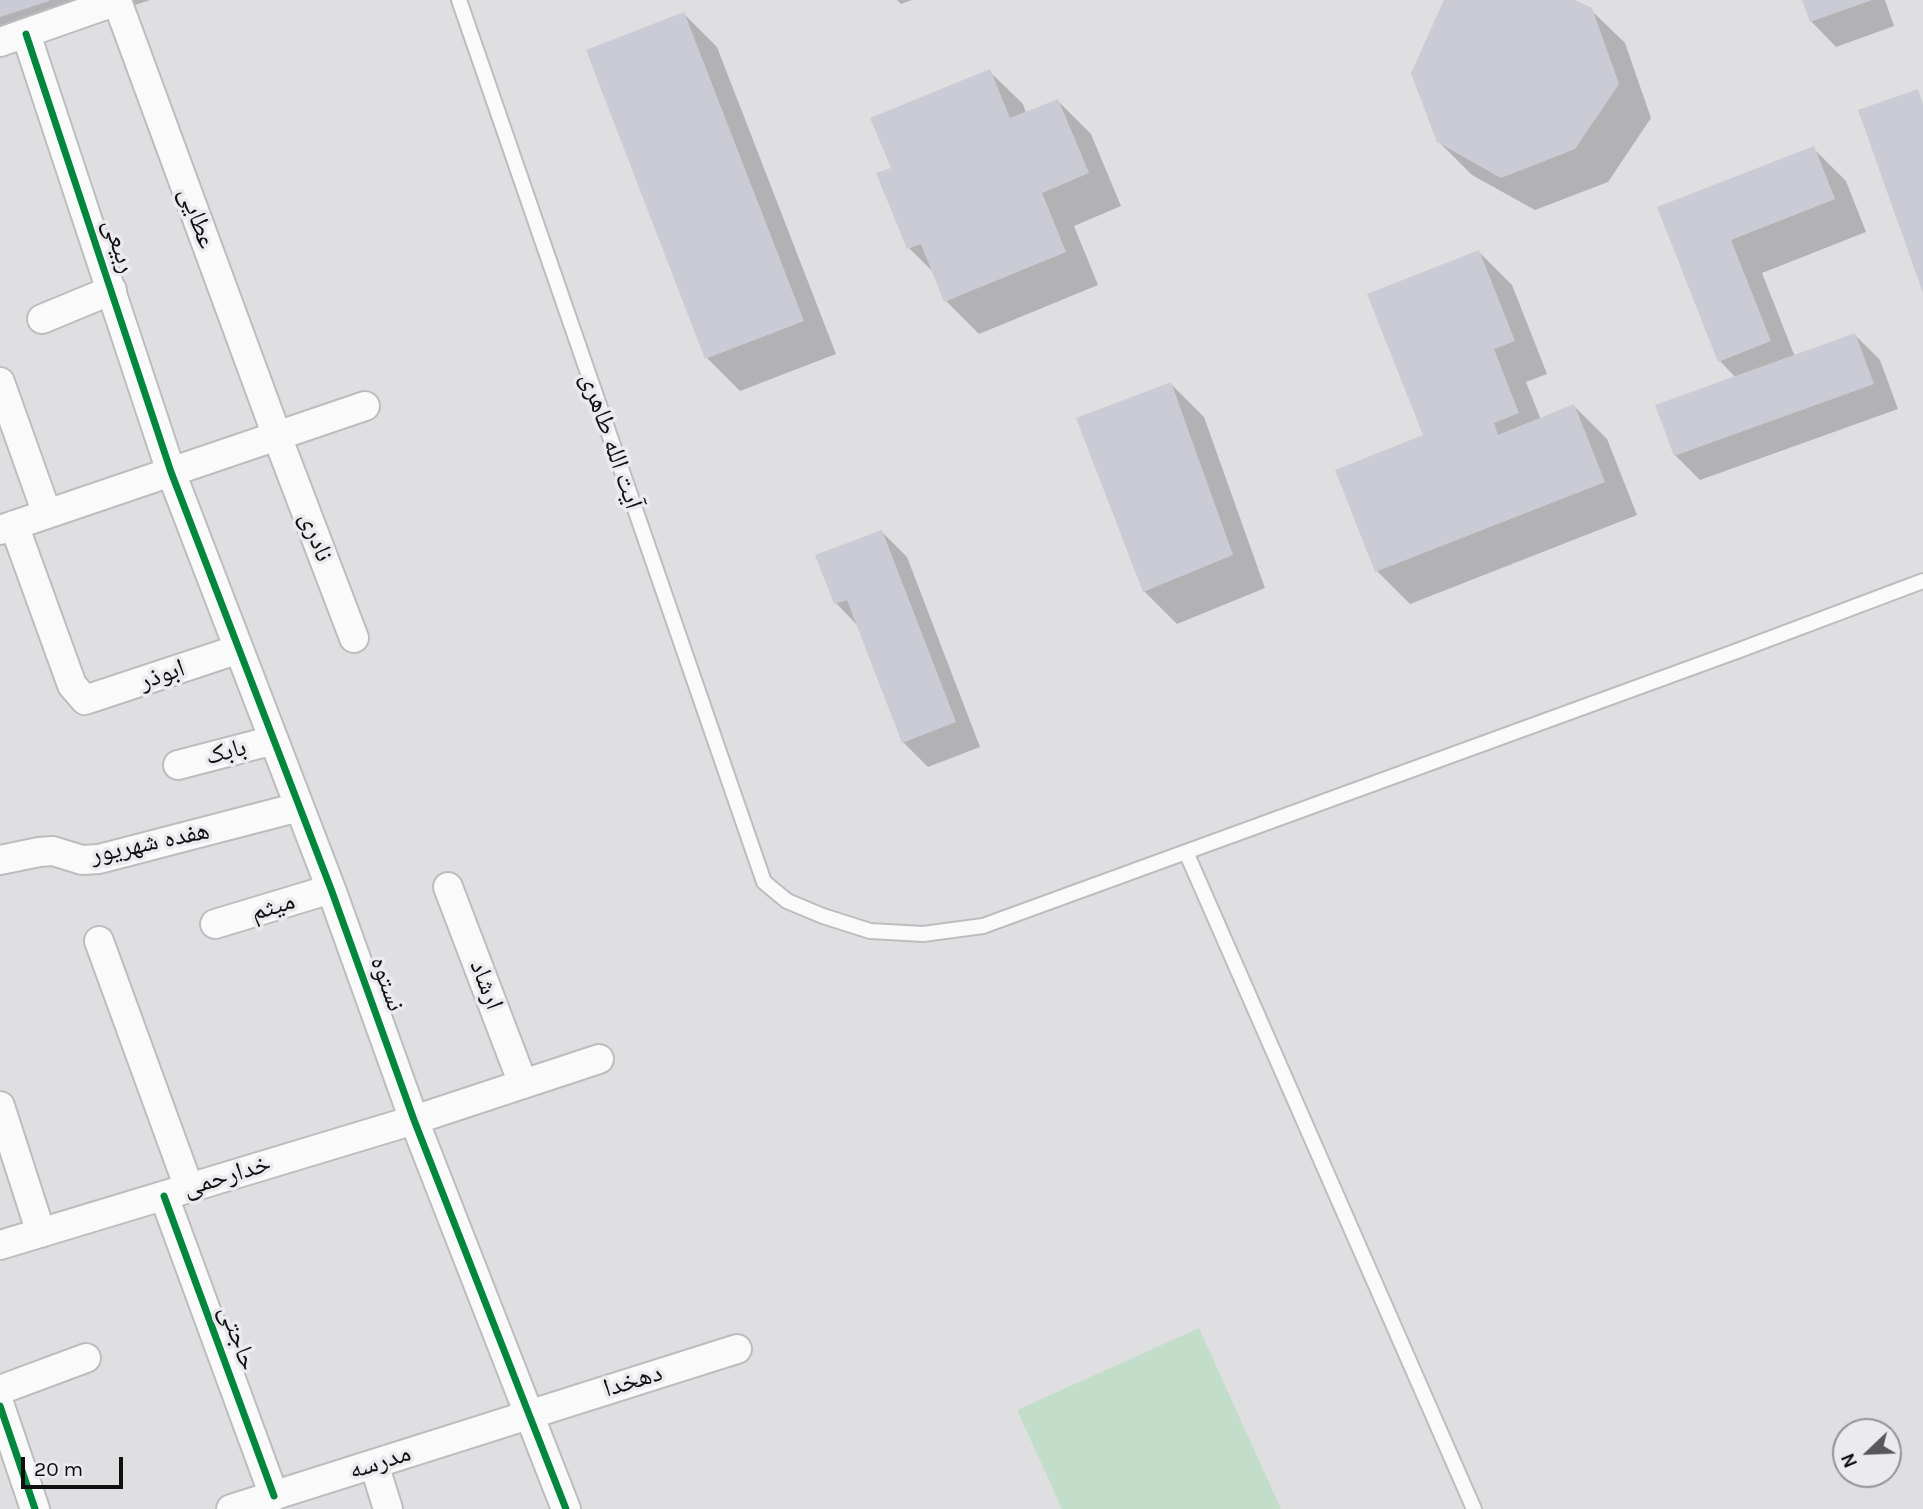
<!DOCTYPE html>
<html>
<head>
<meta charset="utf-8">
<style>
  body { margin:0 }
  #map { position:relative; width:1923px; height:1509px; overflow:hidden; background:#dfdfe1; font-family:Karla,sans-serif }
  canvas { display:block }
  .north { position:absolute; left:1832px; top:1418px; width:70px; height:70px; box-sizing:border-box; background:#ebebef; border:2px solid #939396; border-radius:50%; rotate:247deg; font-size:19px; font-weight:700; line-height:28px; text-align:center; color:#101011 }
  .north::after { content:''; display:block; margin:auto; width:24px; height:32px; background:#58585a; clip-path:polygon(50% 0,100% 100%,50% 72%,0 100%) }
  .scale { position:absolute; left:21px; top:1457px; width:102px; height:32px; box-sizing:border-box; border:4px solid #101011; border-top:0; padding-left:9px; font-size:21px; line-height:24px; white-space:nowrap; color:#101011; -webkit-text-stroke:5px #ebebef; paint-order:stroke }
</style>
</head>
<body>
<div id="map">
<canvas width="1923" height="1509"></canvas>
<div class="north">N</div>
<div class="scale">20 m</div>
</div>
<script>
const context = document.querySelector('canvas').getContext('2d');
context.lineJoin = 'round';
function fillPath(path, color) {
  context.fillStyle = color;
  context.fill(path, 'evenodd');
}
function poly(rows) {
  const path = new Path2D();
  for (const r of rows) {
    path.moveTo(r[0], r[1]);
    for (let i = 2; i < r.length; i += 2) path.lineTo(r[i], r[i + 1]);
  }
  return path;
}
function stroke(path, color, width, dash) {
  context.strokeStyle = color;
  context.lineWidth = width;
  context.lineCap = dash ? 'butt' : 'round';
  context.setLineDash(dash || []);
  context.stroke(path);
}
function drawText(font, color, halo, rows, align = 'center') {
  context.font = font + ' Karla,"Noto Naskh Arabic",sans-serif';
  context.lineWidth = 7;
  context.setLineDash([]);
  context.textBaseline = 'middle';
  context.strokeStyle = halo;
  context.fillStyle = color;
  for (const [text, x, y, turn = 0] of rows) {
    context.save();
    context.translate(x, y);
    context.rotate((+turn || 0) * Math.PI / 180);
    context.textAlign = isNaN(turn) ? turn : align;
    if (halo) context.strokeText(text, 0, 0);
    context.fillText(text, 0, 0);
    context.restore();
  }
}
const green = poly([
  [1199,1328,1281,1509,1062,1509,1017,1410]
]);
const shadow = poly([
  [0,0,150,0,0,50],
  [897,0,912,0,901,4],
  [1448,0,1571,0,1591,10,1625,43,1651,118,1608,182,1535,210,1472,175,1438,141],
  [1804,0,1885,0,1894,26,1836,47,1811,21],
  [684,14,717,47,836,354,740,391,707,358],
  [990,72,1023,104,1026,113,1058,101,1091,134,1121,206,1074,226,1098,285,979,334,946,301,935,274,909,248,893,169],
  [1813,148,1846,181,1866,232,1762,273,1795,357,1855,335,1880,360,1898,409,1700,480,1675,455,1736,378,1720,361,1659,208],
  [1479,252,1512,285,1547,374,1526,382,1541,420,1574,406,1607,439,1637,515,1410,604,1377,571,1337,471,1425,436],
  [1171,384,1204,417,1265,588,1177,624,1144,591],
  [882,532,907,557,980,747,928,767,903,742,859,627,836,603,818,556]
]);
const building = poly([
  [0,0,49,0,49,1,0,17],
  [1444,0,1575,0,1592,8,1619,84,1575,149,1501,178,1437,142,1411,73],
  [1802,0,1872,0,1810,22],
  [684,12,804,321,705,359,586,50],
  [990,69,1010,118,1058,99,1089,173,1042,193,1066,252,944,302,921,244,907,249,876,173,891,168,870,118],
  [1918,89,1923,104,1923,293,1858,110],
  [1814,146,1835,199,1731,240,1771,341,1718,362,1657,207],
  [1479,250,1515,341,1494,349,1519,413,1494,423,1498,435,1574,404,1605,482,1375,572,1335,470,1423,435,1367,294],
  [1855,333,1874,384,1674,456,1655,405],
  [1171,382,1233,555,1143,592,1076,418],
  [882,530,956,722,902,743,847,600,834,604,815,555]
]);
const lane = poly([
  [459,0,764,882,787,901,823,916,870,931,923,934,983,926,1737,651,1923,581],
  [1186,852,1474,1509]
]);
const street = poly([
  [26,34,171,472,331,889,414,1120,566,1509],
  [0,42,117,1,277,436,354,638],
  [42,319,112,290],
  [0,382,47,514],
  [14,525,72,685,85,700,239,649],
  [0,530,365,406],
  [178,765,274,740],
  [0,860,39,852,53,851,82,860,99,859,299,807],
  [448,887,523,1084],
  [215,924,331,889],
  [99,941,189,1188],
  [0,1106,41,1233],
  [164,1196,274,1496],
  [0,1245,414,1120,599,1059],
  [0,1390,86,1358],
  [0,1406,35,1509],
  [374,1464,388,1509],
  [231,1509,737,1349]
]);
const cycleway = poly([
  [26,34,171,472,331,889,414,1120,566,1509],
  [164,1196,274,1496],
  [0,1406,35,1509]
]);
const streetNames = [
  ["عطایی",197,218,70],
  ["ربیعی",119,246,72],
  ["آیت الله طاهری",611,441,71],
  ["نادری",316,537,69],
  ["ابوذر",162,675,-19],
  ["بابک",226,752,-15],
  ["هفده شهریور",150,843,-12],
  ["میثم",273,907,-17],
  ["نستوه",387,984,70],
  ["ارشاد",486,985,69],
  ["خدارحمی",227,1176,-17],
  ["حاجتی",238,1338,70],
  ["دهخدا",633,1381,-17],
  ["مدرسه",380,1462,-18]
];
fillPath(green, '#c2deca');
fillPath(shadow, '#0003');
fillPath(building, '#cbcbd6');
stroke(lane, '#bdbdbf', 18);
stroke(street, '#bdbdbf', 32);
stroke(lane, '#fafafa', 14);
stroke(street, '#fafafa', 28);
stroke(cycleway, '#00873e', 7);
drawText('26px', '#101011', '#ebebef', streetNames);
</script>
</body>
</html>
